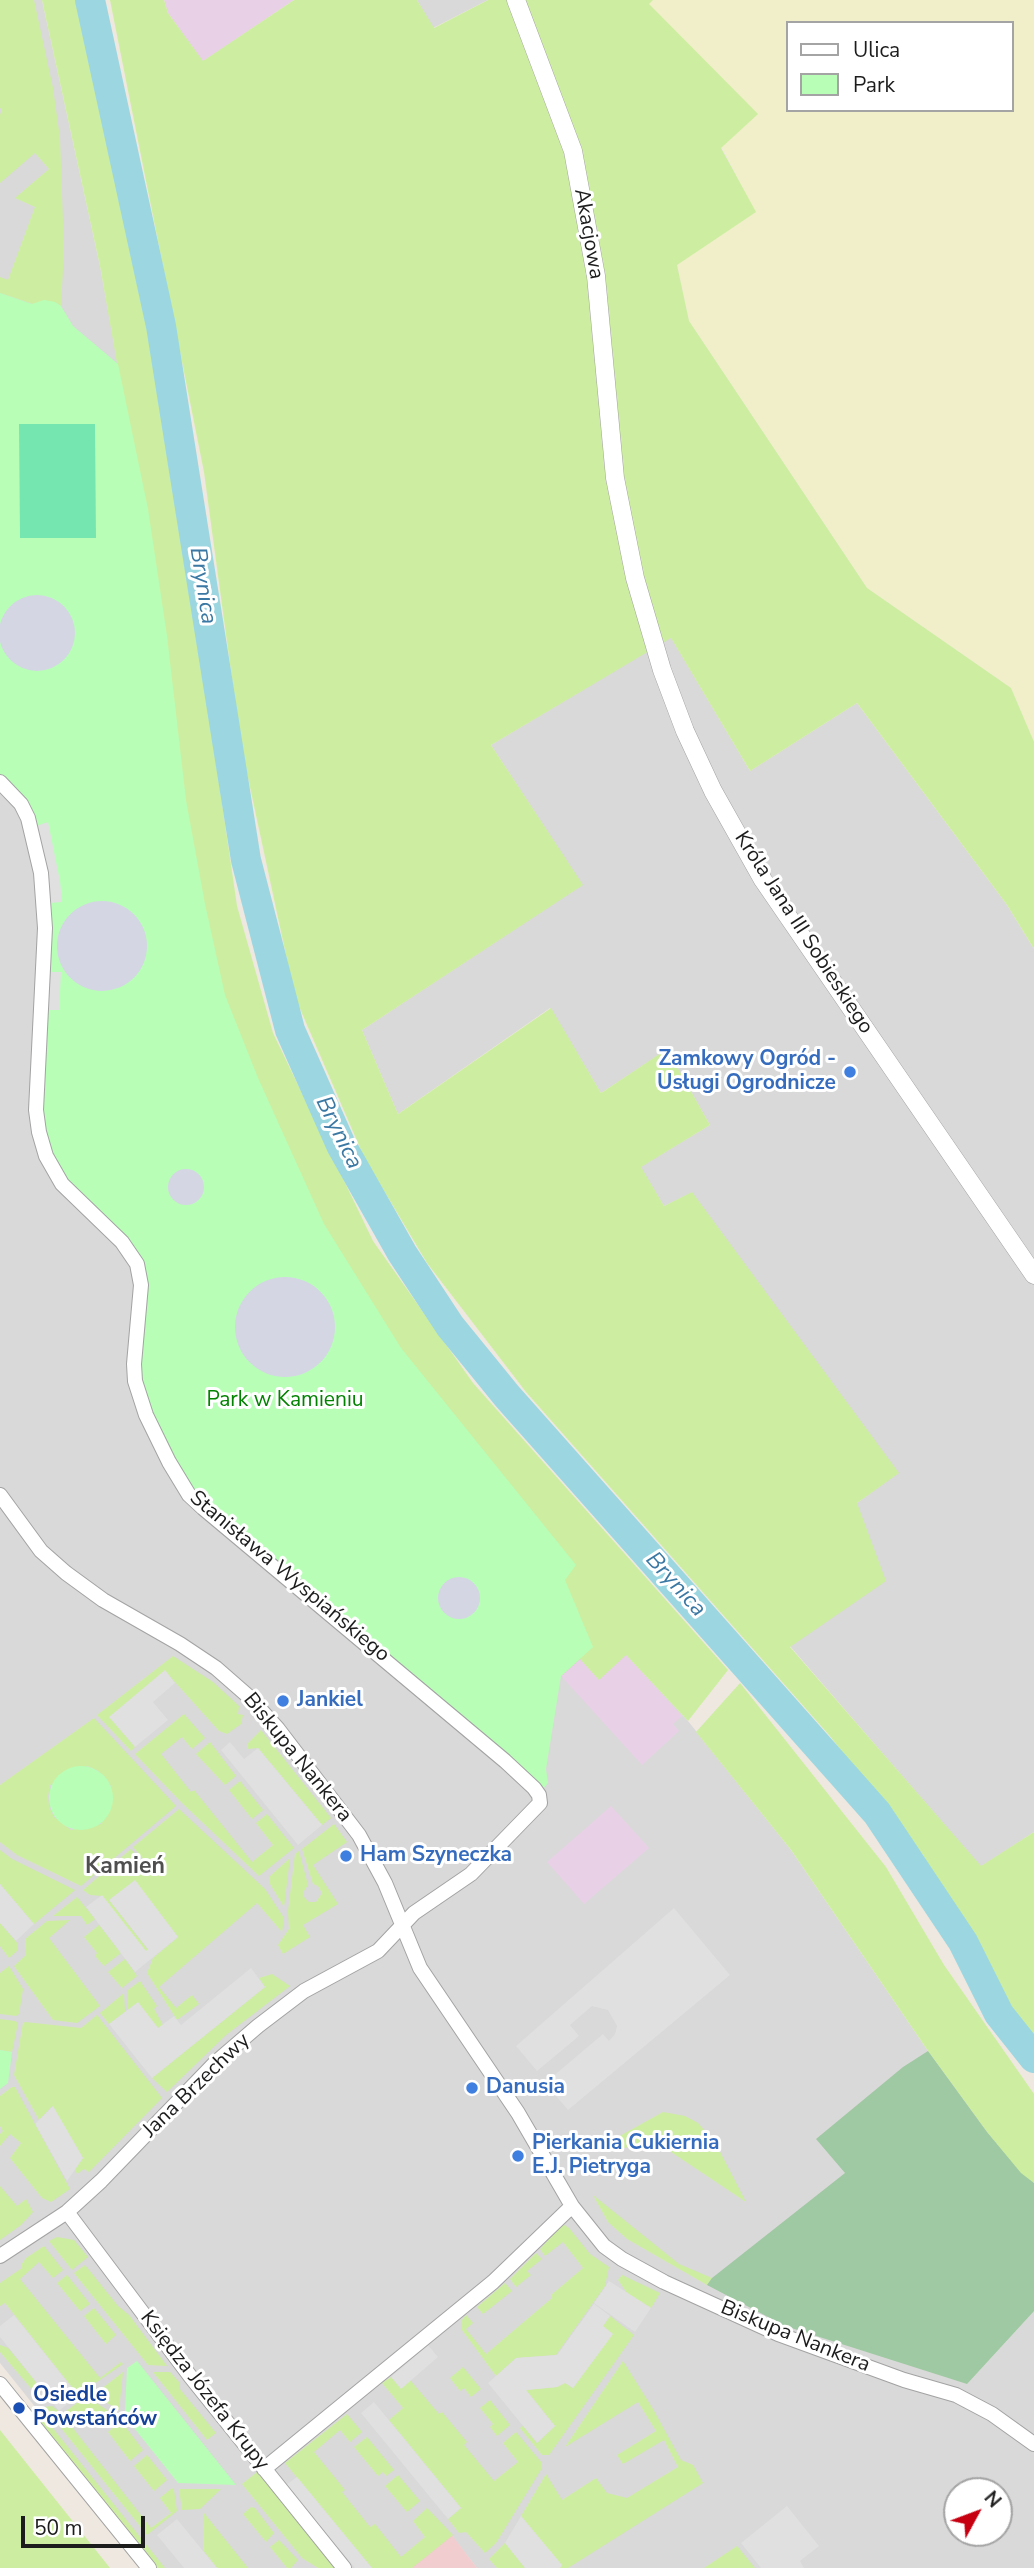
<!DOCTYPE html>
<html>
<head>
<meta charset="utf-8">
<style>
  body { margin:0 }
  #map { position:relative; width:1034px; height:2568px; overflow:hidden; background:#eee8e0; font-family:"Nunito Sans",sans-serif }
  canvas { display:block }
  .legend { position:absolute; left:786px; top:21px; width:228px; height:91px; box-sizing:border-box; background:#fff; border:2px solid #a4a4a4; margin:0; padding:9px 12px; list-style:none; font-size:21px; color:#1c1c1c }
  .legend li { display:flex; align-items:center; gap:14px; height:35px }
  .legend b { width:35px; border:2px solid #a4a4a4 }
  .north { position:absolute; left:943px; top:2477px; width:70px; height:70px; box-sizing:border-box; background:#fff; border:2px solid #a4a4a4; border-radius:50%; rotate:49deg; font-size:19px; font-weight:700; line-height:28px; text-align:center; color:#1c1c1c }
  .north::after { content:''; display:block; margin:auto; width:24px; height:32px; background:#c70011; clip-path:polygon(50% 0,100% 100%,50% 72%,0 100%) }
  .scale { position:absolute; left:21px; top:2516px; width:124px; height:32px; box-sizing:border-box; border:4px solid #1c1c1c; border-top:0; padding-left:9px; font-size:21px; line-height:24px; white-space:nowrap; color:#1c1c1c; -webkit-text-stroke:5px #fff; paint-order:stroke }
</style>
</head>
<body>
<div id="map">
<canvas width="1034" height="2568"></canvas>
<ul class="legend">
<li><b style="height:9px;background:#fff"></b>Ulica</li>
<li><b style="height:19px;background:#b8feb7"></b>Park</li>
</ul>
<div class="north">N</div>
<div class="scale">50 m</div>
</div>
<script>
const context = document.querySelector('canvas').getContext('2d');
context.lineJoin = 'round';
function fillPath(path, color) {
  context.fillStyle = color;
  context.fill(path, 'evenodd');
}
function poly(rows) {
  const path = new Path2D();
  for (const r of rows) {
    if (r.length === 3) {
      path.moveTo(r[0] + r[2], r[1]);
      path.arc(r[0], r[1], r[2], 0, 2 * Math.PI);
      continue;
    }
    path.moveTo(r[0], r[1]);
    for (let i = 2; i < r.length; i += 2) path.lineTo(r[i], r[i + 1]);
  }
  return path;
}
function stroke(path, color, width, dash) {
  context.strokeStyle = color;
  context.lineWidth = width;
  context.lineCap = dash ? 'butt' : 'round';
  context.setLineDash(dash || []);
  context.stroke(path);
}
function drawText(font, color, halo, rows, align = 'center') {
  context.font = font + ' "Nunito Sans",sans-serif';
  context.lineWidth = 6;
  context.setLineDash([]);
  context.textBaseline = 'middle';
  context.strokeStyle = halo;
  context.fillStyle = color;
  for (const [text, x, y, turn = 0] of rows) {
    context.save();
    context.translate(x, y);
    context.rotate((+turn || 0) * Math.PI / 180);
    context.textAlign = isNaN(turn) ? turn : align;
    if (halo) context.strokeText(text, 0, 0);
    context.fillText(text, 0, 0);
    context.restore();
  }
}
const residential = poly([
  [0,0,42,0,100,266,118,364,258,1078,626,1654,688,1721,791,1850,928,2051,987,2132,1021,2173,1034,2183,1034,2568,477,2568,451,2535,410,2568,164,2568,0,2363],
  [957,2491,999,2491,999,2533,957,2533],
  [417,0,488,0,433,28],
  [671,637,750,771,857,703,1007,905,1034,949,1034,1832,981,1867,790,1646,857,1503,898,1473,692,1193,664,1206,640,1167,710,1125,667,1050,601,1093,550,1008,398,1114,362,1030,582,885,491,745]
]);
const commercial = poly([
  [451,2534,477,2568,410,2568]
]);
const industrial = poly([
  [164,0,294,0,203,62,168,13],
  [626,1654,682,1716,673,1724,679,1731,642,1765,561,1676,580,1659,599,1679],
  [611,1806,649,1848,584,1904,547,1862]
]);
const farmland = poly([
  [653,0,1034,0,1034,742,1011,688,867,588,689,321,677,264,755,212,648,3],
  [787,23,1011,23,1011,110,787,110]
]);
const grass = poly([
  [0,0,34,0,53,88,60,138,64,250,61,306,55,302,33,304,0,293,0,277,8,280,35,207,15,198,49,169,35,153,0,183,0,115,2,109,0,108],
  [42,0,80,0,160,377,237,906,273,1033,373,1241,473,1383,728,1670,688,1721,626,1655,599,1680,580,1659,561,1676,313,1228,216,1007,117,363,100,266],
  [110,0,164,0,168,13,203,61,294,0,417,0,434,28,488,0,653,0,649,4,758,114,721,148,756,212,677,265,689,321,867,588,1011,688,1034,742,1034,949,1007,905,857,703,750,771,671,638,491,745,583,885,362,1030,398,1114,551,1008,601,1093,667,1049,710,1125,641,1167,664,1206,692,1192,899,1473,857,1503,886,1581,790,1647,981,1866,1034,1832,1034,2041,992,1984,923,1855,829,1735,526,1392,427,1263,364,1157,295,997,241,745,204,472],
  [173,1656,213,1682,239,1706,238,1714,243,1715,241,1724,227,1734,219,1731,165,1671,110,1717,135,1747,131,1751,97,1715],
  [740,1683,886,1867,944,1965,1034,2094,1034,2183,1021,2174,987,2132,928,2051,791,1850,696,1732],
  [184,1714,205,1738,192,1749,182,1737,161,1754,191,1792,194,1790,252,1862,273,1845,256,1823,267,1814,294,1848,259,1876,182,1803,135,1754],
  [94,1718,176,1806,81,1886,17,1855,0,1842,0,1785],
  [87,1766,97,1770,105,1777,111,1786,112,1806,101,1824,71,1830,54,1817,49,1807,48,1796,50,1785],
  [261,1730,331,1818,322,1825,258,1748,247,1749,247,1744],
  [210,1742,236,1776,225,1785,196,1754],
  [240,1781,263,1810,252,1819,229,1790],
  [179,1809,265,1889,284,1918,282,1932,257,1903,159,1987,176,2008,192,1995,199,2004,177,2020,147,1973,153,1958,178,1937,135,1881,109,1900,148,1950,145,1952,102,1896,90,1895,83,1890,131,1849,151,1873,153,1871,133,1847],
  [334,1824,347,1842,313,1865,338,1904,303,1925,310,1937,283,1954,278,1945,289,1929,288,1911,295,1854,299,1851,308,1885,304,1891,304,1897,309,1902,316,1902,322,1893,318,1886,313,1884,302,1849],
  [0,1850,12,1859,75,1890,34,1924,0,1884],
  [290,1858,284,1907,270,1884,269,1877],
  [77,1897,95,1919,87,1925,81,1916,53,1916],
  [70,1920,49,1938,100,2006,77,2023,53,2020,14,1966,26,1955,25,1939,47,1921],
  [0,1923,18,1944,17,1951,9,1958,0,1946],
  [99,1925,121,1953,104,1966,95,1956,97,1953,84,1937],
  [125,1959,137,1976,122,1988,108,1972],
  [9,1966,23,1989,19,2014,16,2016,0,2014,0,1973],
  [272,1974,290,1986,226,2035,167,2092,152,2078,265,1987,259,1978],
  [140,1981,157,2006,154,2009,163,2025,158,2028,138,2003,128,2010,128,1990],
  [124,1993,125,2012,109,2024,100,2013],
  [97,2015,162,2098,89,2172,84,2169,77,2174,75,2169,83,2158,52,2106,39,2120,14,2075,23,2023,25,2022,81,2028],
  [0,2019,15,2021,18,2023,12,2052,0,2050],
  [12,2087,15,2087,70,2189,51,2202,42,2198,10,2158,21,2143,10,2134,0,2146,0,2134,3,2131,0,2126,0,2096],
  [663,2112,685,2116,698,2123,716,2144,746,2202,656,2142,613,2150,607,2143],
  [0,2186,17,2206,26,2199,33,2212,21,2225,0,2240],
  [593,2195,679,2264,712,2278,707,2285,627,2239,608,2222],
  [564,2225,569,2228,590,2254,609,2267,605,2286,556,2355,516,2358,496,2376,462,2330,462,2320,466,2315,473,2323,466,2329,486,2354,552,2298,551,2295,583,2268,563,2242,545,2256,540,2249,560,2227],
  [57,2237,74,2240,88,2257,72,2270,49,2241],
  [44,2246,63,2270,53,2278,39,2262,20,2279,100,2378,121,2362,123,2364,78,2395,5,2303,0,2306,0,2283,22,2268,21,2265,26,2258],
  [536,2253,542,2259,527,2271,531,2275,516,2287,510,2279],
  [85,2265,118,2306,129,2315,167,2366,148,2365,74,2273],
  [67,2275,90,2304,80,2311,57,2283],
  [622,2275,660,2293,651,2308,627,2293,618,2280],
  [505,2283,512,2291,483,2314,477,2307],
  [94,2308,116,2335,106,2344,84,2316],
  [610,2316,634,2335,549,2455,542,2455,520,2428,523,2426,537,2443,555,2426,526,2390,557,2387,565,2383,573,2388,612,2334,603,2326],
  [0,2345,8,2348,36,2382,37,2387,35,2393,0,2352],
  [623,2361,653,2409,681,2460,693,2465,703,2483,568,2568,560,2568,561,2565,521,2516,546,2474,562,2500,596,2478,607,2493,627,2498,678,2467,664,2440,623,2464,617,2455,656,2431,638,2402,565,2447],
  [463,2367,481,2389,471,2397,464,2388,460,2391,450,2378],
  [123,2372,119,2410,100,2399,96,2393],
  [153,2372,170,2372,179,2382,179,2388,216,2433,207,2440],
  [391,2377,401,2388,410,2380,439,2414,442,2412,467,2442,464,2445,494,2481,518,2462,503,2443,516,2432,542,2463,542,2468,496,2543,485,2553,466,2532,459,2533,448,2519,461,2508,389,2420,403,2408,382,2383],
  [89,2394,98,2404,116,2416,103,2426,91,2411,72,2427,151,2528,171,2513,160,2498,172,2488,174,2490,177,2511,147,2535,44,2407,52,2406,62,2414],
  [490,2400,510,2425,497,2436,490,2427,493,2424,480,2408],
  [39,2411,165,2568,156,2568,35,2417],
  [347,2414,362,2432,350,2442,340,2430,314,2452,345,2490,342,2492,370,2527,375,2524,401,2557,425,2537,413,2521,427,2508,453,2535,412,2568,372,2568,285,2463],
  [121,2421,143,2450,130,2461,108,2432],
  [0,2430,110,2568,0,2568],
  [367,2437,394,2470,386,2476,383,2472,378,2476,354,2447],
  [147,2455,167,2480,154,2491,134,2466],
  [257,2472,336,2568,318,2568,302,2558,242,2484],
  [398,2475,420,2501,407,2512,385,2486],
  [179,2489,221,2489,200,2509,182,2510],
  [251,2507,255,2508,274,2533,266,2542,243,2514],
  [204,2513,248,2568,217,2568,203,2550],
  [279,2540,298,2560,291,2568,287,2568,270,2547],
  [505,2543,525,2568,497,2568,489,2559],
  [737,2546,755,2568,704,2568]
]);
const cemetery = poly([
  [928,2051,987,2132,1021,2173,1034,2183,1034,2311,967,2384,785,2326,707,2285,712,2278,845,2173,816,2139,903,2067]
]);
const park = poly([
  [0,293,32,304,44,300,55,302,61,306,73,326,118,364,148,509,167,636,186,800,205,904,225,995,258,1078,324,1224,401,1348,576,1565,565,1580,593,1647,561,1676,546,1769,548,1783,543,1789,196,1495,155,1424,139,1371,146,1281,54,1162,41,1114,50,922,16,790,0,775],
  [81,1798,32],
  [0,2050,12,2052,8,2083,0,2089],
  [137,2361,236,2485,178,2483,127,2419,125,2412,127,2368]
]);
const pitch = poly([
  [19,424,95,424,96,538,20,538]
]);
const parking = poly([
  [48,822,60,881,62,902,49,903,36,826],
  [48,972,61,972,59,1010,46,1010],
  [165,1670,175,1683,153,1702,168,1720,135,1747,109,1717],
  [230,1742,244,1759,258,1748,322,1825,298,1845,221,1750],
  [135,1880,178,1937,135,1972,86,1907,102,1895,146,1951,148,1949,109,1900],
  [0,1884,34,1924,16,1941,0,1923],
  [674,1908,730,1975,568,2110,545,2083,603,2034,609,2041,615,2034,617,2026,608,2010,592,2006,570,2025,579,2036,537,2071,516,2046],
  [251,1968,265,1987,152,2078,109,2024,138,2002,158,2028,174,2016,181,2025],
  [53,2106,83,2158,67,2181,35,2124],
  [609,2281,651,2308,635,2332,594,2303],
  [594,2304,610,2316,603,2326,613,2334,573,2388,565,2383,557,2387,526,2390,555,2426,537,2443,488,2383,516,2358,557,2355],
  [14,2315,78,2395,59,2411,0,2337,0,2326],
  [428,2345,438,2357,401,2389,391,2377],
  [374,2402,461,2508,448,2519,361,2413],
  [297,2477,372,2568,355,2568,286,2485],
  [787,2506,819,2546,800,2561,804,2568,761,2568,741,2543],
  [521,2516,562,2565,560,2568,525,2568,505,2543],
  [177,2519,199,2546,217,2568,184,2568,157,2535]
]);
const plaza = poly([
  [37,633,38],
  [102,946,45],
  [186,1187,18],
  [285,1327,50],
  [459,1598,21]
]);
const river = poly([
  [90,0,161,326,246,860,290,1030,341,1145,402,1253,450,1326,507,1396,877,1813,963,1942,999,2014,1034,2058]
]);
const minor = poly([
  [0,782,21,804,28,818,41,873,45,928,36,1110,39,1132,46,1156,62,1184,122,1242,137,1264,141,1285,134,1364,135,1381,146,1415,169,1462,189,1495,203,1508,505,1761,534,1788,539,1795,540,1803,471,1874,414,1913,378,1951,304,1991,258,2026,215,2063,101,2181,67,2212,0,2256],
  [0,1495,41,1551,66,1573,103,1600,180,1644,216,1668,248,1696,278,1729,359,1835,385,1883,420,1968,518,2113,572,2206,604,2246,622,2259,664,2282,778,2334,904,2380,956,2395,992,2414,1034,2444],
  [67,2212,190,2376,344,2568],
  [0,2384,149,2568],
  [264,2469,493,2282,572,2206]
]);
const tertiary = poly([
  [516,0,573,151,596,276,615,478,635,578,662,670,685,731,713,791,763,880,1034,1275]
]);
const markers = [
  [850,1072,7,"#3f7fe0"],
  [283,1701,7,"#3f7fe0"],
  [346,1856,7,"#3f7fe0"],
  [472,2088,7,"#3f7fe0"],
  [518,2156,7,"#3f7fe0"],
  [19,2408,7,"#1a4fb4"]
];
const streetNames = [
  ["Akacjowa",588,234,80],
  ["Króla Jana III Sobieskiego",803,933,57],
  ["Stanisława Wyspiańskiego",289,1577,40],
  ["Biskupa Nankera",297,1758,51],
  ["Jana Brzechwy",197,2086,-44],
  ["Biskupa Nankera",795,2337,22],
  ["Księdza Józefa Krupy",204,2391,52]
];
const shopNames = [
  ["Zamkowy Ogród -",836,1060,"right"],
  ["Usługi Ogrodnicze",836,1084,"right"],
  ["Jankiel",297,1701],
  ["Ham Szyneczka",360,1856],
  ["Danusia",486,2088],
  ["Pierkania Cukiernia",532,2144],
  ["E.J. Pietryga",532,2168]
];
const parkNames = [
  ["Park w Kamieniu",285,1401]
];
const transitNames = [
  ["Osiedle",33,2396],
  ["Powstańców",33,2420]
];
const waterNames = [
  ["Brynica",202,586,81],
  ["Brynica",338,1133,64],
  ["Brynica",675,1585,48]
];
const neighbourhoodNames = [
  ["Kamień",125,1867]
];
fillPath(residential, '#dad9d9');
fillPath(commercial, '#f1cdcf');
fillPath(industrial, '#e8d1e6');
fillPath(farmland, '#f0efc9');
fillPath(grass, '#cdeea0');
fillPath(cemetery, '#9fc9a2');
fillPath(park, '#b8feb7');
fillPath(pitch, '#76e6b1');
fillPath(parking, '#e0e0e0');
fillPath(plaza, '#d4d6e4');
stroke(river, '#9cd7e1', 30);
stroke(minor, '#a3a3a3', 16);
stroke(tertiary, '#a3a3a3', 19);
stroke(minor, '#fff', 14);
stroke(tertiary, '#fff', 18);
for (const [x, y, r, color] of markers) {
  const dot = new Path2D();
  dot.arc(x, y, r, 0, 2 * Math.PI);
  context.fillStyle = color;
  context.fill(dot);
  stroke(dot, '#fff', 2.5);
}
drawText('21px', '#1c1c1c', '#fff', streetNames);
drawText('bold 21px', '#366cbe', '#fff', shopNames, 'left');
drawText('21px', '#028201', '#fff', parkNames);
drawText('bold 21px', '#164399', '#fff', transitNames, 'left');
drawText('italic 23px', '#3b78a3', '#fff', waterNames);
drawText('bold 23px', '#4f4f4f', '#fff', neighbourhoodNames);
</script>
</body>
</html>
